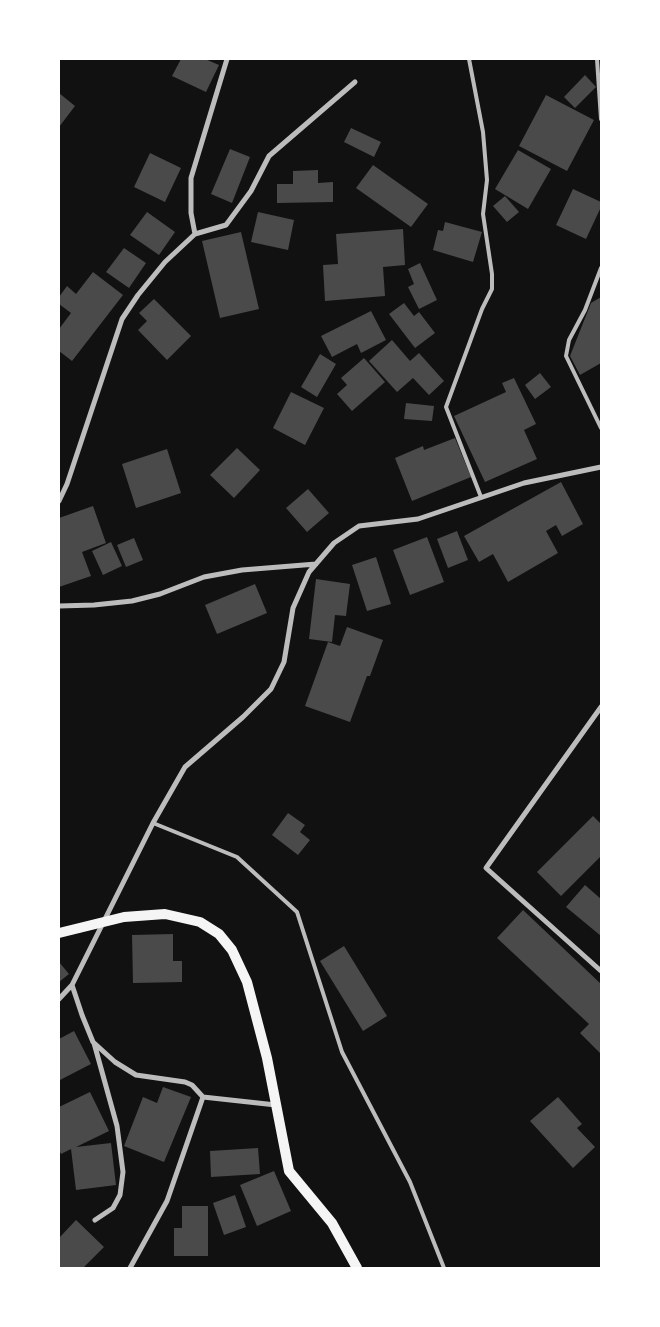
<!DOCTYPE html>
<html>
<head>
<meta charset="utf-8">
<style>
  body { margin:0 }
  #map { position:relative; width:660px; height:1327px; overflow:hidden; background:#111; font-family:"PT Serif",serif }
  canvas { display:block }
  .frame { position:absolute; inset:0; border:60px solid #fff; pointer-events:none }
</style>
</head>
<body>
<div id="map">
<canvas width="660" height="1327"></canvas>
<div class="frame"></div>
</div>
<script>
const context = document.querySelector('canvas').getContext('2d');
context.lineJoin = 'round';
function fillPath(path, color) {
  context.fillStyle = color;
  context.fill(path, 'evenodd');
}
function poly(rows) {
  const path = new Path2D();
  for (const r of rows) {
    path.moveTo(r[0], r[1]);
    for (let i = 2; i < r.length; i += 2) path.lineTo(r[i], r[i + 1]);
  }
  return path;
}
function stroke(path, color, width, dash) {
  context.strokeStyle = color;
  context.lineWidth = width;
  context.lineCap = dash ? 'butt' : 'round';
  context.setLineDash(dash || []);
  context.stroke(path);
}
const building = poly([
  [181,59,205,59,219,65,206,92,172,76],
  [585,75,596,87,575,108,564,97],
  [59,93,75,106,59,127],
  [546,95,594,120,567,171,519,146],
  [351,128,381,142,374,157,344,142],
  [230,149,250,157,232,203,211,194],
  [518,150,551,169,528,209,495,189],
  [150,153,181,168,165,202,134,187],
  [373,165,428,204,411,227,356,188],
  [318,170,318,183,333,182,333,202,277,203,277,184,293,184,293,171],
  [573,189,601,202,601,207,586,239,556,225],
  [505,196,519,212,507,222,493,206],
  [147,212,175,232,159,255,130,235],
  [258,212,294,220,288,250,251,242],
  [445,222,482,232,473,262,433,250,438,230,443,231],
  [403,229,405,265,383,267,385,296,325,301,323,265,338,264,336,234],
  [241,232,259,309,220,318,202,241],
  [124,248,146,263,129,288,106,272],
  [420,263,437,300,419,309,408,287,414,284,408,269],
  [93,272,123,295,72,361,59,351,59,329,71,313,59,304,59,297,67,286,76,294],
  [601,297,601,363,580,375,570,356,591,303],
  [154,299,191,336,167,360,138,330,147,321,139,313],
  [404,303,414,316,419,312,435,333,415,348,389,314],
  [371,311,386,340,361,353,357,344,332,357,321,336],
  [392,340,410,361,419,353,444,381,429,395,413,378,397,392,369,361],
  [320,354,336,364,317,397,301,387],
  [364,358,385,382,352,411,337,394,347,385,341,378],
  [540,373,551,387,535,399,525,385],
  [514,378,536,424,524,430,537,459,485,482,454,416,506,392,502,383],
  [291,392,324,408,305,445,273,428],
  [406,403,434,406,432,421,404,419],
  [455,438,471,477,412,501,395,458,423,446,424,450],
  [237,448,260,470,234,498,210,475],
  [167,449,181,493,136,508,122,464],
  [561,482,583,524,562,536,556,525,546,531,558,553,508,582,493,554,479,562,464,536],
  [308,489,329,513,307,532,286,508],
  [93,506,106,543,82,552,91,576,59,587,59,518],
  [457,531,468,560,448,568,437,539],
  [427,537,444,582,410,595,393,550],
  [134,538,143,560,126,567,117,545],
  [111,542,122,566,103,575,92,551],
  [376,557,391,604,367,611,352,565],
  [316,579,350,584,346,616,335,615,332,642,309,639],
  [255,584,267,613,217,634,205,605],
  [347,627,383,640,370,676,367,676,350,722,305,706,328,642,340,646],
  [288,813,305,825,300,832,310,840,298,855,272,835],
  [593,816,601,824,601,856,561,896,537,872],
  [585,885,601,899,601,936,566,907],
  [523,910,601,984,601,1054,580,1033,589,1024,497,938],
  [173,934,173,961,182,961,182,982,133,983,132,935],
  [344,946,387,1016,363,1031,320,961],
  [59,962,69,974,59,982],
  [74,1031,91,1064,60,1080,59,1039],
  [163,1087,191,1097,164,1162,124,1146,143,1097,157,1103],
  [90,1092,109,1131,76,1147,111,1143,116,1185,76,1190,71,1149,61,1154,59,1150,59,1107],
  [558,1097,582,1124,577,1128,595,1147,573,1168,530,1121],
  [258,1148,260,1174,211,1177,210,1151],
  [274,1171,291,1211,257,1226,240,1185],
  [235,1195,246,1227,224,1235,213,1203],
  [182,1206,208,1206,208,1256,174,1256,174,1228,182,1228],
  [76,1220,104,1247,83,1268,59,1268,59,1238]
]);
const service = poly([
  [469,59,483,132,487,180,483,214,492,274,492,289,482,309,446,407,481,497],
  [597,59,601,119],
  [601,268,585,310,569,340,566,356,601,428],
  [153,823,237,857,297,912,342,1052,410,1182,444,1268]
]);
const minor = poly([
  [195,234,191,213,191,178,227,59],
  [59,501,67,484,122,319,138,295,165,262,195,234,226,225,251,191,269,156,355,82],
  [59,606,94,605,132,601,160,594,204,577,242,570,316,564],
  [601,707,486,868,601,971],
  [72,985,82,1015,93,1042,115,1062,136,1075,185,1082,192,1085,203,1097,276,1105],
  [59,999,72,985,153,823,185,767,243,717,271,689,284,662,293,608,309,572,334,543,359,526,418,519,524,483,601,467],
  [94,1043,117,1126,123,1172,120,1195,113,1208,95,1220],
  [130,1268,167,1201,203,1097]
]);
const secondary = poly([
  [59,933,124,917,165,914,200,922,219,934,232,950,247,982,267,1058,289,1171,332,1223,357,1268]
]);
fillPath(building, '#4a4a4a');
stroke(service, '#bcbcbc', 4);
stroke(minor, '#bcbcbc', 5);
stroke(secondary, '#f5f5f5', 10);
</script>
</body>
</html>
